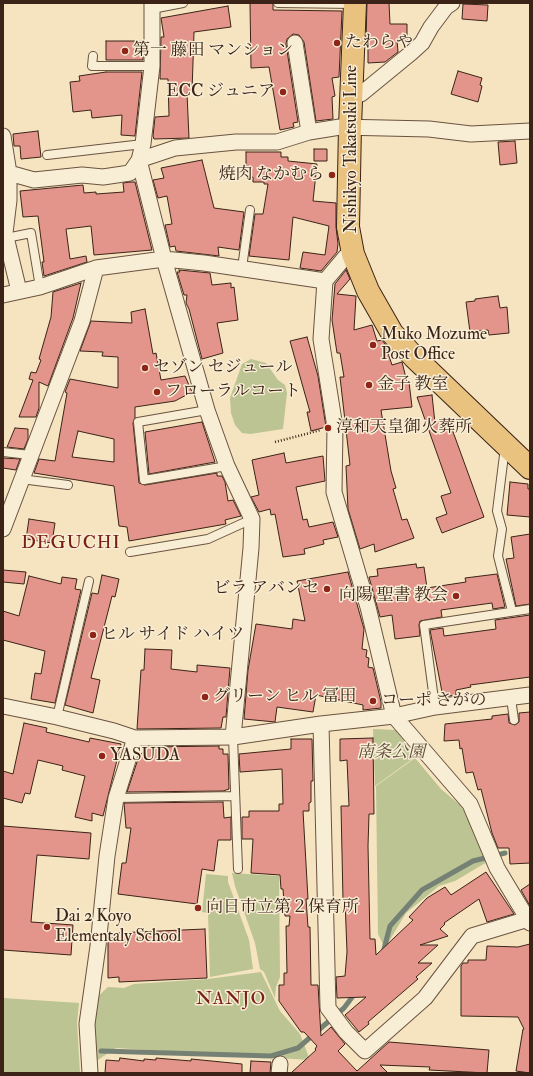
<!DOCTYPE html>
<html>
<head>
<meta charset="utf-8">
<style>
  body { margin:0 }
  #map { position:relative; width:533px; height:1076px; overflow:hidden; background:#f5e4bf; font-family:"IM FELL Double Pica",serif }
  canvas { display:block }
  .frame { position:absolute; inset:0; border:4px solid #3b2317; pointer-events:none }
</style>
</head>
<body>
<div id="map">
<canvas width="533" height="1076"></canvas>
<div class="frame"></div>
</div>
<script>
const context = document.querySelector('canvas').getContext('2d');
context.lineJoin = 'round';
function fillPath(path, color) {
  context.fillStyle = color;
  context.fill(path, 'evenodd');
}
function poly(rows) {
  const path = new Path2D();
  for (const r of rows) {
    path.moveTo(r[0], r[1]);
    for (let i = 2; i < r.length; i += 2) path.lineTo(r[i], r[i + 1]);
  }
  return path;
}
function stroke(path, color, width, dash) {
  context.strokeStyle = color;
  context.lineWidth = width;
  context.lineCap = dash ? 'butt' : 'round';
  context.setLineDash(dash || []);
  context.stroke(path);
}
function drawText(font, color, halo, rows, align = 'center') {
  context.font = font + ' "IM FELL Double Pica","Noto Serif JP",serif';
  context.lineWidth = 3;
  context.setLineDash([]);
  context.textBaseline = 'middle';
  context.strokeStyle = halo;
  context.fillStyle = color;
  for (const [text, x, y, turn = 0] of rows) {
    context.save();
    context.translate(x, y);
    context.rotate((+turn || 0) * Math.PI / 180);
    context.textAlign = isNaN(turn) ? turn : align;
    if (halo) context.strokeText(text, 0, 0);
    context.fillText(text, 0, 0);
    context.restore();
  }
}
const green = poly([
  [251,359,266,363,278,380,285,385,287,393,283,429,250,434,242,433,235,425,231,413,230,398,242,364],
  [373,729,396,730,415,757,375,786],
  [415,758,441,789,460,805,472,824,487,862,455,881,439,886,406,913,385,948,378,934,376,786],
  [232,873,279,876,280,977,276,987,275,998,264,972,260,969,255,943,235,886],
  [206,874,228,876,228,882,249,940,253,969,210,977,208,913,202,912],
  [261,972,280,1011,300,1034,310,1060,116,1048,96,1061,93,1026,94,1000,108,987,124,988,134,984,208,979],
  [3,998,79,1003,77,1023,80,1073,3,1073]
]);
const stream = poly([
  [383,953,390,926,422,890,473,861,505,853],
  [101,1051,271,1056,298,1048,344,1008,356,992]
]);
const building = poly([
  [250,3,273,3,273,10,342,11,339,77,332,78,335,96,332,97,333,119,316,121,304,42,299,35,293,34,287,39,286,44,298,122,293,123,294,127,280,130,269,67,251,68,250,3],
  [367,3,389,3,390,24,407,24,407,40,397,40,398,52,385,62,368,63,368,40,366,40,367,3],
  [463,4,488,5,487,21,462,19,463,4],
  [228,6,231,27,194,32,192,92,187,93,189,138,154,139,153,136,155,117,169,116,168,79,160,79,161,37,164,37,161,18,228,6],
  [106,41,143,41,143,60,106,60,106,41],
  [458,71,482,78,480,85,482,86,478,102,451,94,458,71],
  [106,72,142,72,135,136,121,135,122,115,92,118,91,110,73,112,70,82,80,81,79,76,106,72],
  [38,131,41,157,21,159,20,146,14,146,13,134,38,131],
  [515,141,517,163,500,165,498,142,515,141],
  [314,149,327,149,327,161,314,161,314,149],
  [246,152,281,152,281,157,288,157,288,161,317,164,313,201,336,203,336,227,338,244,337,252,321,271,300,268,303,252,325,255,329,226,293,217,289,260,249,256,255,214,263,214,268,184,264,184,264,182,253,182,253,177,246,177,246,152],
  [202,160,214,208,244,212,239,250,218,247,219,256,176,251,175,246,170,247,165,225,172,224,167,196,158,198,153,180,164,178,161,168,202,160],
  [130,182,135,182,152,250,94,255,91,226,66,229,70,259,86,256,87,262,44,276,42,262,44,262,38,216,23,217,20,191,83,185,84,193,96,192,96,194,124,192,123,183,130,182],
  [179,270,210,273,212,285,231,283,231,288,234,287,238,320,217,323,223,353,202,359,189,309,186,303,187,295,184,295,177,272,180,272,179,270],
  [346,270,350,279,337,294,356,296,354,330,372,325,377,341,382,340,385,344,392,365,402,362,407,382,409,382,412,407,381,410,391,471,396,488,393,489,402,520,407,519,414,538,375,552,374,544,360,549,348,509,346,466,350,465,340,377,344,377,340,353,337,353,332,320,335,284,346,270],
  [81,283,73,318,48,386,39,382,39,408,36,417,19,417,33,380,29,379,31,372,36,373,41,360,39,359,51,317,53,292,81,283],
  [498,296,500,308,507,307,509,333,489,335,488,330,470,332,466,302,475,301,475,299,498,296],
  [145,309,153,354,156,353,161,380,185,376,192,392,175,401,135,407,135,418,133,423,139,483,145,485,217,473,217,476,222,476,225,482,228,501,233,500,241,516,225,520,226,524,129,541,127,527,119,526,114,486,34,473,39,459,55,461,67,393,65,392,70,379,118,388,118,357,102,356,103,352,80,351,91,321,132,323,131,312,145,309],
  [78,431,114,439,114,462,72,457,78,431],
  [307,337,318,376,326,427,311,431,307,412,310,412,290,341,307,337],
  [432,395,435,423,448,418,484,517,442,533,436,518,447,514,441,496,451,493,417,397,432,395],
  [202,422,215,462,149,474,145,432,202,422],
  [15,428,28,429,28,439,24,449,7,447,15,428],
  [284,453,286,463,323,456,325,481,296,487,303,520,307,519,309,527,333,522,338,537,323,540,324,544,304,549,305,554,283,557,275,514,271,515,270,509,259,512,251,497,259,495,252,460,284,453],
  [3,458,20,459,16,470,3,468,3,458],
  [510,482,528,484,528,489,530,489,530,517,507,515,510,482],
  [29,519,55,523,52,543,26,539,29,519],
  [530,534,530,604,516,606,506,559,514,558,511,537,530,534],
  [416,564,417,568,424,567,427,588,466,582,465,578,497,574,505,607,493,609,492,603,441,610,442,617,420,621,419,625,420,636,395,639,392,615,380,617,369,577,378,576,377,569,416,564],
  [3,570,26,572,24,584,3,582,3,570],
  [348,572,364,629,362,649,367,650,366,657,369,658,368,667,373,668,381,702,381,708,363,710,363,705,316,695,313,712,277,707,275,722,244,719,248,670,256,624,292,629,293,619,305,621,297,581,348,572],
  [102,575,119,579,115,597,112,596,91,678,100,680,93,713,65,705,92,593,98,594,102,575],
  [29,576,61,584,62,577,77,579,75,589,81,590,55,703,31,699,35,673,41,674,45,651,3,640,3,611,19,616,29,576],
  [530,615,530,677,470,685,471,687,456,690,456,695,443,697,430,630,443,628,444,636,496,629,495,620,530,615],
  [145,649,172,650,171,669,197,672,197,665,230,668,226,717,223,717,221,728,137,729,141,670,144,670,145,649],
  [530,712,530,863,510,864,509,848,498,848,492,833,481,789,478,790,473,772,466,773,462,748,460,749,459,740,444,741,445,724,492,719,492,716,508,714,509,723,515,725,519,722,519,713,530,712],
  [24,723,47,728,46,732,89,742,90,738,121,744,103,816,92,813,92,821,75,817,85,776,62,770,63,766,38,760,30,794,25,793,22,803,3,798,3,771,13,774,24,723],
  [373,738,374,814,369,814,368,846,370,939,375,939,376,955,413,920,409,917,427,898,445,887,451,895,486,872,514,914,487,922,479,899,444,923,445,924,440,929,448,936,420,945,438,945,418,963,432,963,416,977,418,979,368,1022,369,1024,359,1032,345,1015,366,997,337,998,336,977,345,976,347,952,345,900,343,900,341,806,349,806,347,760,340,761,340,739,373,738],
  [291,739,312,739,313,781,311,781,311,802,309,803,309,811,303,811,308,899,306,899,308,927,310,927,311,985,318,985,321,1036,331,1027,345,1044,338,1051,357,1071,389,1042,489,1050,487,1073,429,1070,430,1067,380,1065,388,1073,291,1073,316,1050,315,1049,317,1046,304,1032,301,1032,279,1001,279,985,284,985,284,973,287,973,286,926,289,926,290,916,285,916,283,889,281,889,280,875,251,873,253,839,242,839,242,817,249,817,249,811,279,811,279,804,283,804,282,769,240,772,239,754,291,749,291,739],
  [219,746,219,749,223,749,223,754,228,754,229,789,223,791,127,792,139,756,148,747,219,746],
  [223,802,224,818,231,817,231,840,218,840,214,871,202,869,197,904,118,894,122,863,126,863,131,828,126,828,124,803,223,802],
  [3,826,91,833,89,859,37,855,31,922,73,925,71,955,3,950,3,826],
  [530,884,530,906,521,890,530,884],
  [205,929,207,978,119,982,119,977,108,978,108,938,116,938,116,933,205,929],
  [530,944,530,1073,516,1071,523,1029,524,1029,518,1017,461,1016,461,966,463,963,468,963,468,960,486,960,487,946,518,947,530,944],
  [120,1058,144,1061,144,1059,156,1060,156,1058,191,1061,191,1059,242,1064,242,1073,105,1073,106,1060,119,1061,120,1058],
  [251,1061,271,1062,270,1073,250,1073,251,1061]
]);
const path = poly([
  [275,442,321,430]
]);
const service = poly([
  [278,3,354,4],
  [152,9,183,3],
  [93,56,92,66,152,66],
  [47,155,143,144],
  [6,238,31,233,40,287],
  [242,268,250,210],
  [207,410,138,422,144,480,227,466],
  [505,447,497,511,502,529,498,556,512,611],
  [3,452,30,455],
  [21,479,68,485],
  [130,552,208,539,252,519],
  [511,698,514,720],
  [435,707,424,625,530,609],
  [57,717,89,581],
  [233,737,238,869],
  [116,798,235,796]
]);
const minor = poly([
  [152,3,152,66,143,144,139,160,164,259,207,410,227,466,252,519,251,548,233,737],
  [295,43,309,132],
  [351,93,361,94,411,53,422,43,431,27,446,7,452,3],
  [3,136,9,173,9,200,5,233,19,291],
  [9,173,34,180,82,175,103,177,130,173,139,160,175,148,236,142,277,142,309,132,340,127,429,129,471,134,530,131],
  [353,254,346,256,325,281,321,339,335,427,334,492,368,607,394,716,470,804,497,868,530,923],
  [3,295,40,287,96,268,164,259,204,263,325,281],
  [3,529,82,321,96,268],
  [3,706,57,717,114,731,135,738,233,737,321,724,394,716,435,707,530,695],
  [321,724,328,1008,346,1032,365,1051,425,998,472,936,528,919],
  [90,1073,87,1024,98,946,107,856,116,798,135,738],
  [279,1073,280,1064]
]);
const primary = poly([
  [355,3,350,126,348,227,353,254,368,291,392,333,414,357,530,468]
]);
const markers = [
  [337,43,4,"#8f2418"],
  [125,51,4,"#8f2418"],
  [283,92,4,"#8f2418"],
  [332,175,4,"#8f2418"],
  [373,345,4,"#8f2418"],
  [145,368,4,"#8f2418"],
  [369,385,4,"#8f2418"],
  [157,392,4,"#8f2418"],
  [328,428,4,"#8f2418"],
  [327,589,4,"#8f2418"],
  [456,596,4,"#8f2418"],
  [93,635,4,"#8f2418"],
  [205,697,4,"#8f2418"],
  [373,701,4,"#8f2418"],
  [102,756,4,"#8f2418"],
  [198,908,4,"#8f2418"],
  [47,927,4,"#8f2418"]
];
const poiNames = [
  ["たわらや",345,43],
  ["第一 藤田 マンション",133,51],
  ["ECC ジュニア",275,92,"right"],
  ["焼肉 なかむら",324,175,"right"],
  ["Muko Mozume",381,335],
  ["Post Office",381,355],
  ["セゾン セジュール",153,368],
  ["金子 教室",377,385],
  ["フローラルコート",165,392],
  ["淳和天皇御火葬所",336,428],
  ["ビラ アバンセ",319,589,"right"],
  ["向陽 聖書 教会",448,596,"right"],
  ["ヒル サイド ハイツ",101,635],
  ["グリーン ヒル 冨田",213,697],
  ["コーポ さがの",381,701],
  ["YASUDA",110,756],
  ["向日市立第２保育所",206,908],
  ["Dai 2 Koyo",55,917],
  ["Elementaly School",55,937]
];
const streetNames = [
  ["Nishikyo Takatsuki Line",352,149,-90]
];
const parkNames = [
  ["南条公園",391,753]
];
const neighbourhoodNames = [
  ["DEGUCHI",71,544],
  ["NANJO",231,1000]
];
fillPath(green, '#bbc492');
stroke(stream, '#758174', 5);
fillPath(building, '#e3958b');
stroke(building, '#3b2317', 1);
stroke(service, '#6a5341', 10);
stroke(minor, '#6a5341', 17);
stroke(primary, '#3b2317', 24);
stroke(path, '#3b2317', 2.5, [1, 2]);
stroke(service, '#f8edd5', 8);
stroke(minor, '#f8edd5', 15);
stroke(primary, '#eac280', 22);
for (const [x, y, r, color] of markers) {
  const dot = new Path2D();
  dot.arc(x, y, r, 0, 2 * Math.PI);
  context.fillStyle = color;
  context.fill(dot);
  stroke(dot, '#f8edd5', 1.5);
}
drawText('17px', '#3b2317', '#f8edd5', poiNames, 'left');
drawText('17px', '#3b2317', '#f8edd5', streetNames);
drawText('italic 17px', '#5b4b36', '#f8edd5', parkNames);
context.letterSpacing = '1px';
drawText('18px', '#7a1f14', '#f8edd5', neighbourhoodNames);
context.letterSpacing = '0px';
</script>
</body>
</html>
